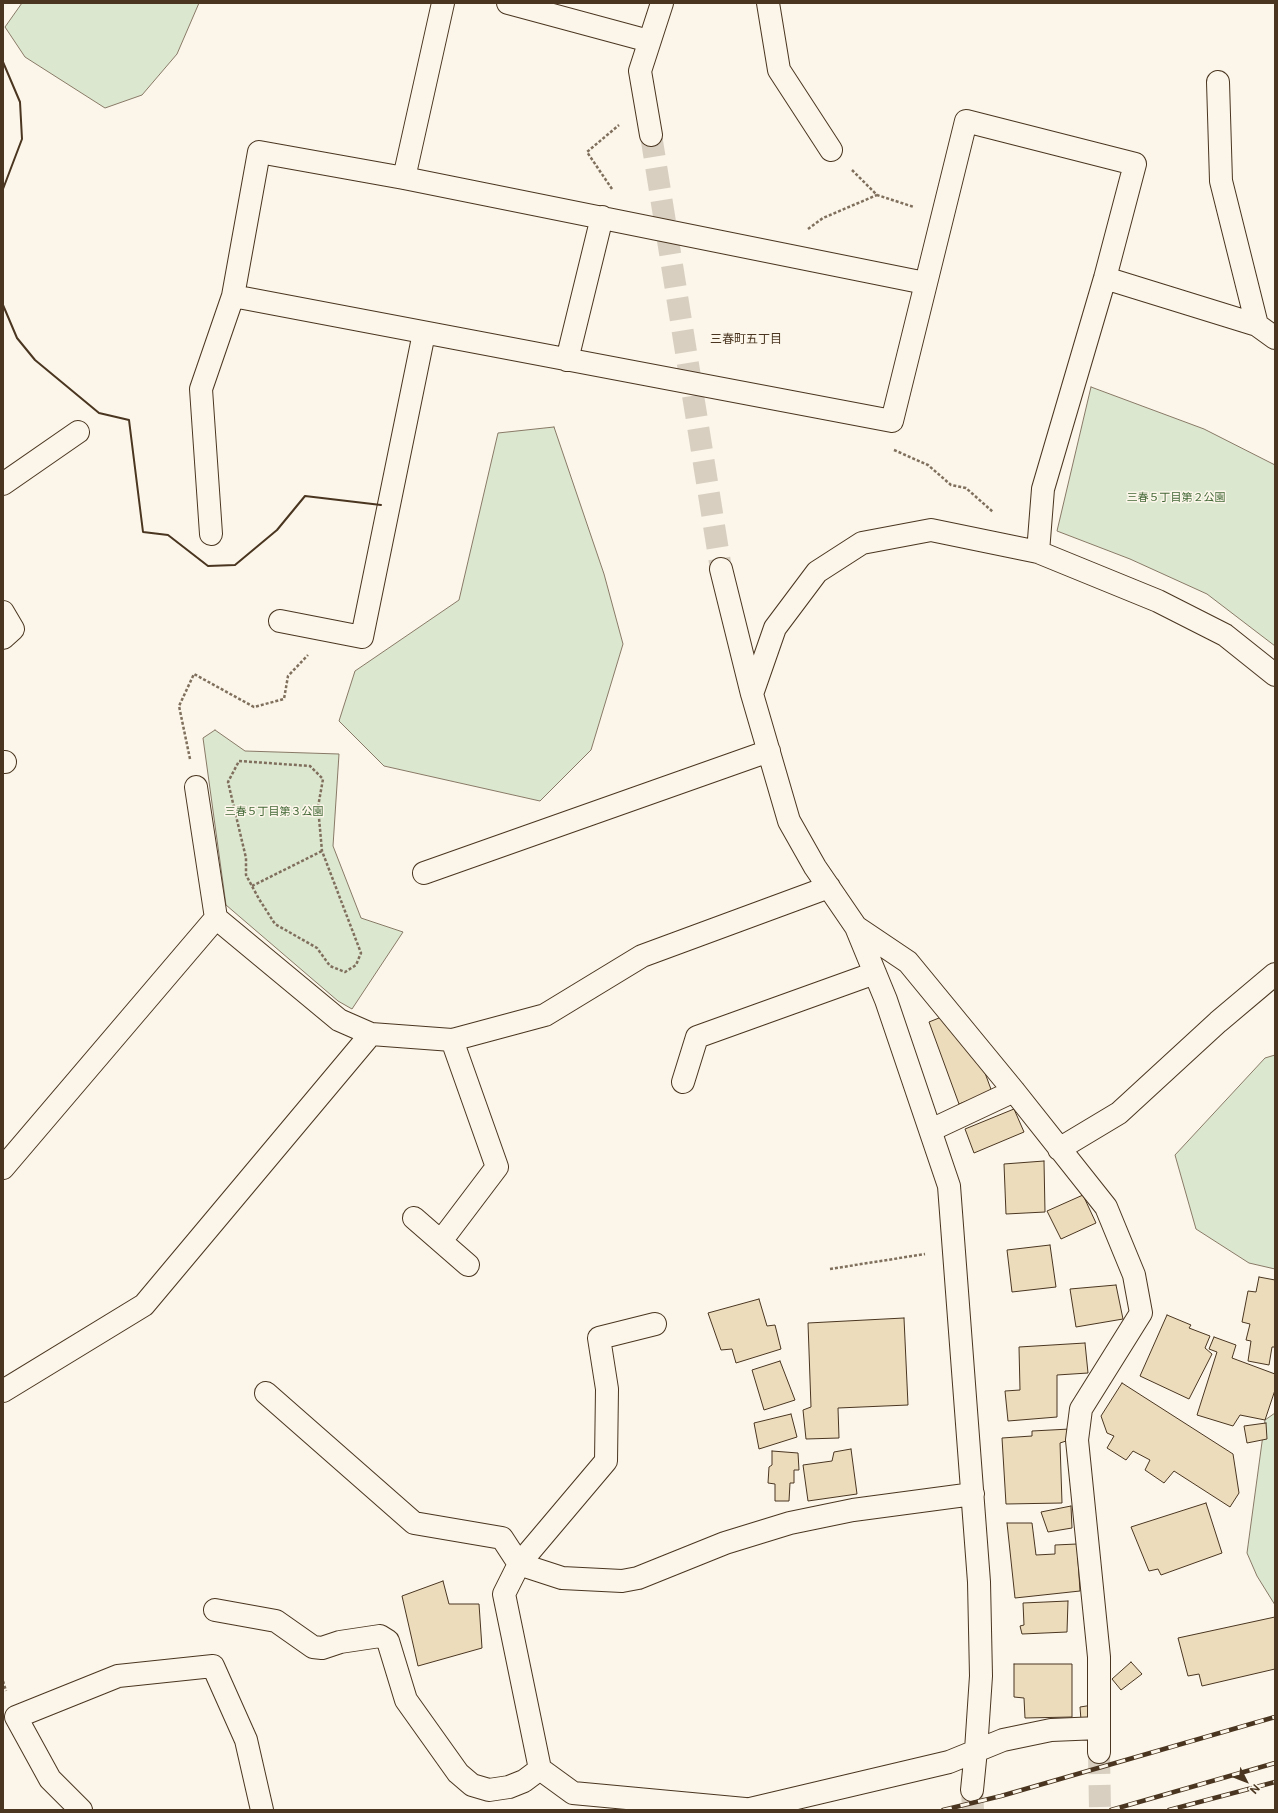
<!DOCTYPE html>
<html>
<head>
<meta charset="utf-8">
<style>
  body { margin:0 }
  #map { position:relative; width:1278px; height:1813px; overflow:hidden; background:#fbf6e9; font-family:"Public Sans",sans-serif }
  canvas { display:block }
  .frame { position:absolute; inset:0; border:4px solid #4a3520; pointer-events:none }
  .north { position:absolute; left:1226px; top:1761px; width:40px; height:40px; -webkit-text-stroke:3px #fbf6e9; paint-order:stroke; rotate:132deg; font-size:11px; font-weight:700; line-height:16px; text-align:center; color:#4a3520 }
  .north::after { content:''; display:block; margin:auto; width:14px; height:18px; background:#4a3520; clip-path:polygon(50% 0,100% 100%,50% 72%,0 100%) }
</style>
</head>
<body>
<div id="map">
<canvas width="1278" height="1813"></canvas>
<div class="frame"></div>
<div class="north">N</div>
</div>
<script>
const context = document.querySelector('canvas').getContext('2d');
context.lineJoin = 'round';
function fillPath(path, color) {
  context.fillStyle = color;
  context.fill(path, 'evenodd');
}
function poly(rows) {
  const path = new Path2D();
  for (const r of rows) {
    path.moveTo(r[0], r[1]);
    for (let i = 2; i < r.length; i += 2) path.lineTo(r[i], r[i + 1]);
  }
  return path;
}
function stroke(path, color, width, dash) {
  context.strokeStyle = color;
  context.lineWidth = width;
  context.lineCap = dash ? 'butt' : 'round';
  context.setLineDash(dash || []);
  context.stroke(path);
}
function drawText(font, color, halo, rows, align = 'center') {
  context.font = font + ' "Public Sans","Noto Sans JP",sans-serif';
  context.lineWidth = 3;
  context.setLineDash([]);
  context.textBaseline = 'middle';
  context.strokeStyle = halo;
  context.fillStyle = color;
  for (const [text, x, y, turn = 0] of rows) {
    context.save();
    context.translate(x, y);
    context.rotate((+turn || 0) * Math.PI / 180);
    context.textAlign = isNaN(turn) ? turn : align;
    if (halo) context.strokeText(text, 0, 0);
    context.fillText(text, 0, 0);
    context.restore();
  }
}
const green = poly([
  [22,3,199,3,177,54,142,95,105,108,25,57,5,27,22,3],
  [1091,387,1204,429,1275,465,1275,646,1207,594,1130,559,1057,531,1091,387],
  [554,427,604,574,623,644,591,750,540,801,384,766,339,721,355,671,459,600,498,433,554,427],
  [215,730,245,751,339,754,333,846,361,918,403,932,352,1009,338,1001,226,905,203,738,215,730],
  [1275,1055,1275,1269,1249,1263,1196,1229,1175,1155,1265,1058,1275,1055],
  [1275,1413,1275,1605,1257,1576,1247,1553,1265,1420,1275,1413]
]);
const building = poly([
  [944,1016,985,1073,992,1092,959,1104,929,1022,944,1016],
  [1014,1109,1024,1132,974,1153,965,1129,1014,1109],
  [1044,1161,1045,1212,1006,1214,1004,1164,1044,1161],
  [1083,1195,1096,1223,1061,1239,1047,1211,1083,1195],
  [1050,1245,1056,1287,1012,1292,1007,1250,1050,1245],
  [1259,1277,1275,1280,1275,1347,1272,1347,1269,1365,1248,1361,1251,1341,1246,1340,1250,1324,1242,1322,1248,1291,1256,1292,1259,1277],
  [1116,1285,1123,1319,1076,1327,1070,1289,1116,1285],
  [759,1299,767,1326,775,1325,781,1349,736,1363,732,1349,721,1350,708,1313,759,1299],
  [1167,1315,1191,1325,1189,1328,1210,1336,1205,1348,1212,1354,1189,1399,1140,1376,1167,1315],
  [904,1318,908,1405,838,1408,839,1438,806,1439,803,1410,811,1407,808,1323,904,1318],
  [1214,1337,1236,1345,1232,1358,1275,1374,1275,1390,1265,1420,1240,1415,1233,1426,1197,1415,1217,1352,1209,1349,1214,1337],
  [1085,1343,1088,1373,1057,1375,1057,1417,1008,1421,1005,1391,1020,1390,1019,1347,1085,1343],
  [780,1361,795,1400,764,1410,752,1370,780,1361],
  [1122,1383,1233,1454,1239,1493,1230,1507,1174,1471,1164,1483,1145,1470,1150,1460,1133,1451,1126,1460,1107,1448,1114,1436,1107,1433,1101,1416,1122,1383],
  [791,1414,797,1437,759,1449,754,1423,791,1414],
  [1266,1423,1267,1439,1247,1443,1244,1426,1266,1423],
  [1070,1429,1069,1440,1060,1443,1062,1503,1006,1504,1002,1438,1032,1436,1032,1431,1070,1429],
  [851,1449,857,1494,808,1501,803,1465,832,1461,834,1452,851,1449],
  [772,1451,798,1453,799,1470,794,1470,794,1483,790,1483,789,1501,775,1501,775,1484,768,1483,769,1467,772,1465,772,1451],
  [1206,1503,1222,1553,1161,1575,1158,1569,1149,1571,1131,1527,1206,1503],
  [1071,1506,1072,1528,1048,1532,1041,1512,1071,1506],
  [1007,1523,1032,1523,1036,1555,1055,1554,1055,1545,1077,1544,1080,1591,1015,1598,1007,1523],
  [443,1581,449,1604,479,1604,482,1648,418,1666,402,1596,443,1581],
  [1068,1601,1067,1632,1022,1634,1020,1626,1024,1625,1023,1603,1068,1601],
  [1275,1617,1275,1669,1202,1686,1199,1674,1188,1676,1178,1638,1275,1617],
  [1131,1662,1142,1674,1121,1690,1112,1679,1131,1662],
  [1014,1664,1072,1664,1072,1717,1025,1718,1024,1698,1014,1697,1014,1664],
  [1093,1705,1094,1716,1081,1720,1080,1707,1093,1705]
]);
const minorTunnel = poly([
  [651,135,721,569],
  [1099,1752,1100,1810],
  [972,1790,973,1810]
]);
const path = poly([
  [852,170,877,195,914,207],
  [612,189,587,152,619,125],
  [808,229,823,218,877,195],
  [894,450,928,465,951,485,966,488,993,512],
  [190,759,179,706,194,674,254,707,284,699,288,676,308,655],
  [239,761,310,766,323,779,318,807,322,851,361,953,356,965,345,972,330,966,317,948,275,924,259,899,246,875,246,858,228,782,239,761],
  [252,886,322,851],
  [830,1269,925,1254],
  [3,1681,6,1691]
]);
const minor = poly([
  [508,3,649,41],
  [768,3,779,70,831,150],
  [1218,82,1221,181,1257,325],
  [651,135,640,71,662,3],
  [404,178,443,3],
  [1105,278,1257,325,1275,338],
  [925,283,404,178,259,152,233,296,892,421,966,121,1135,164,1105,278,1043,489,1038,552],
  [567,360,602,217],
  [3,484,78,432],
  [211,534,201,389,233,296],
  [721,569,752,694,789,821,815,867,856,927,886,1000,949,1186,979,1582,981,1676,976,1750,972,1790],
  [3,612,13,629,3,638],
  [280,621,362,637,424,333],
  [752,694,775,628,817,572,862,543,931,530,1038,552,1158,601,1225,635,1275,675],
  [3,762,5,762],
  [196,787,216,918,339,1020,371,1034,452,1040,545,1015,642,956,829,887],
  [424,873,769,751],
  [856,927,908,962,1014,1091,1106,1207,1134,1275,1141,1313,1081,1409,1077,1440,1099,1657,1099,1752],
  [683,1082,697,1037,875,973],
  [931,1130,1014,1091],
  [1059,1149,1119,1113,1218,1022,1275,974],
  [3,1168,216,918],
  [414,1218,468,1265],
  [441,1241,497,1167,452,1040],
  [655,1324,599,1338,607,1389,606,1461,519,1564,504,1594,540,1769,573,1793,745,1809],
  [3,1391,144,1305,371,1034],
  [266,1393,414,1523,502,1538,519,1564,562,1578,622,1581,638,1578,725,1543,790,1523,853,1510,973,1494],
  [215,1610,276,1621,313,1647,322,1648,340,1642,380,1636,388,1641,406,1700,458,1773,472,1785,489,1790,509,1787,524,1781,540,1769],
  [81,1810,50,1779,16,1717,118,1676,213,1666,246,1740,262,1810],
  [746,1810,949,1762,1003,1740,1051,1730,1099,1728]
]);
const rail = poly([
  [943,1810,1001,1796,1275,1717],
  [1111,1810,1275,1763],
  [1169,1810,1275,1782]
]);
const wall = poly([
  [3,62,20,102,22,139,3,189],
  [3,305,17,338,35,360,99,413,129,420,143,532,168,535,208,566,235,565,277,530,305,496,381,505]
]);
const parkNames = [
  ["三春５丁目第２公園",1176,498],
  ["三春５丁目第３公園",274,812]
];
const neighbourhoodNames = [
  ["三春町五丁目",746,339]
];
fillPath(green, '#dce7d0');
stroke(green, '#887966', 1);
fillPath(building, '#ecdcbc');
stroke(building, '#4a3520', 1);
stroke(minorTunnel, '#d8cfc1', 22, [22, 11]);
stroke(minor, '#4a3520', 24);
stroke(path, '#7f6f5c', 2.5, [3, 2]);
stroke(minor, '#fbf6e9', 22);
stroke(rail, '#4a3520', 4.5);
stroke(rail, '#fbf6e9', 3, [9]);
stroke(wall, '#4a3520', 2);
drawText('11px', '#436837', '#fbf6e9', parkNames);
drawText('12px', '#4a3520', '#fbf6e9', neighbourhoodNames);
</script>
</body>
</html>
